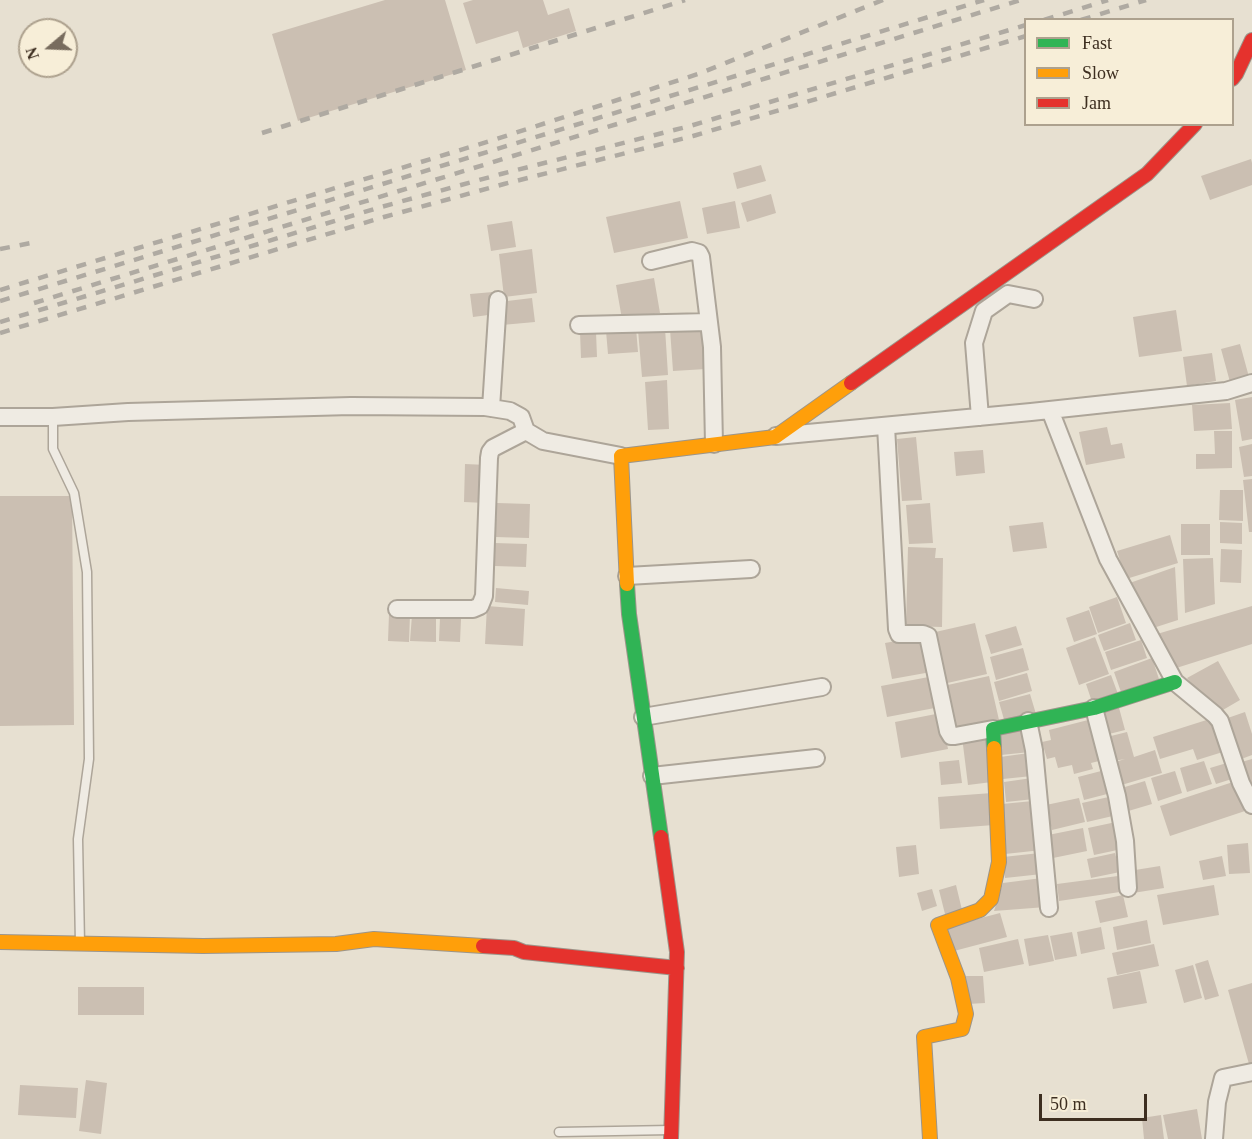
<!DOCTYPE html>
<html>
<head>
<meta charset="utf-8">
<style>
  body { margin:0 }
  #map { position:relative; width:1252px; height:1139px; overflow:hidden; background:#e7e0d1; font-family:Georgia,serif }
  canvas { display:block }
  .legend { position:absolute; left:1024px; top:18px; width:210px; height:108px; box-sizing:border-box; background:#f7eed8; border:2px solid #ada18e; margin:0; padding:8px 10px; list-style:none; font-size:18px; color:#3d2e20 }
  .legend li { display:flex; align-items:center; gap:12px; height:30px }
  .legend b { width:30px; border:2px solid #ada18e }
  .north { position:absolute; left:18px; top:18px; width:60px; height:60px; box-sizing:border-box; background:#f7eed8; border:2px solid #ada18e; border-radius:50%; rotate:251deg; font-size:16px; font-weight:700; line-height:24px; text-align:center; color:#3d2e20 }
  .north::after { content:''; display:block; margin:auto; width:21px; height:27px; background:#786c5e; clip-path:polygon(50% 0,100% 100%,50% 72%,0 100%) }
  .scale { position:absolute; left:1039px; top:1094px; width:108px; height:27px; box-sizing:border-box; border:3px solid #3d2e20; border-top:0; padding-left:8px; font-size:18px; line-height:21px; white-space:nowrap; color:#3d2e20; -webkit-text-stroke:4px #f7eed8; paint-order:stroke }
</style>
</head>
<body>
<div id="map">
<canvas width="1252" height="1139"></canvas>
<ul class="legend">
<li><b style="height:8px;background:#30b455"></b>Fast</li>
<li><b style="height:8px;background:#ff9f0a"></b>Slow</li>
<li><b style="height:8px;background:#e5322d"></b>Jam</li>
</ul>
<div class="north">N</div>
<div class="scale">50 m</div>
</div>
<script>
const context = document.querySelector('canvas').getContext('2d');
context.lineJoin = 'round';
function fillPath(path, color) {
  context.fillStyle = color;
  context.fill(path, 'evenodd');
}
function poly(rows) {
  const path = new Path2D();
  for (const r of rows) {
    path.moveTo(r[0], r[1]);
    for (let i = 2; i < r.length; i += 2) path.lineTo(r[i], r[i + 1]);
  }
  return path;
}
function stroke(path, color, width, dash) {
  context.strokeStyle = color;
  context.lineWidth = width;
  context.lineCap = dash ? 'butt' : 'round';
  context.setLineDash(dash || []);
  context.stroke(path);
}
const building = poly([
  [385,0,445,0,466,70,298,121,272,34],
  [473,0,543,0,548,15,569,8,576,31,523,48,518,31,476,44,463,3],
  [1251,159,1252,163,1252,185,1210,200,1201,176],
  [761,165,766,181,737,189,733,173],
  [771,194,776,213,747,222,741,203],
  [680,201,688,238,614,253,606,217],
  [735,201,740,228,707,234,702,208],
  [512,221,516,247,491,251,487,225],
  [532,249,537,293,504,297,499,254],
  [654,278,660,313,622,319,616,285],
  [493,292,496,314,473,317,470,294],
  [532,298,535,322,502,325,499,302],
  [1176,310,1182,351,1139,357,1133,317],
  [703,327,706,369,673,371,670,329],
  [636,328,638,352,608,354,606,331],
  [665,328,668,375,642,377,638,330],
  [580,332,596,332,597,357,581,358],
  [1240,344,1249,377,1230,382,1221,349],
  [1212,353,1216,381,1187,386,1183,357],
  [667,380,669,429,648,430,645,382],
  [1252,397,1252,439,1242,441,1235,400],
  [1230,403,1232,429,1194,431,1192,405],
  [1107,427,1111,445,1122,443,1125,458,1086,465,1079,432],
  [1214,431,1232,431,1232,468,1196,469,1196,454,1215,454],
  [916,437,922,500,902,501,897,439],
  [1252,444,1252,476,1244,477,1239,447],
  [983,450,985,473,956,476,954,452],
  [465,464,487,465,486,503,464,502],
  [1252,479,1252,532,1249,532,1243,480],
  [1220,490,1243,490,1243,521,1219,520],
  [0,496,72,496,74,725,0,726],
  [497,503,530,504,529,538,495,537],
  [930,503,933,543,909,544,906,505],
  [1043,522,1047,548,1013,552,1009,526],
  [1220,522,1242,523,1242,544,1220,543],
  [1181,524,1210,524,1210,555,1181,555],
  [1170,535,1178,563,1126,579,1117,551],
  [495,543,527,544,526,567,495,566],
  [908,547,936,548,935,558,943,558,942,627,906,626],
  [1221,549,1242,550,1241,583,1220,582],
  [1213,558,1215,604,1185,613,1183,559],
  [1175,567,1178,620,1150,629,1124,585],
  [496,588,529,591,528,605,495,602],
  [1117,597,1126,623,1098,633,1089,607],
  [487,606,525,609,523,646,485,644],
  [1252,606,1252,644,1170,670,1157,634],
  [1089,610,1097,634,1074,642,1066,618],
  [389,614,410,615,409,642,388,641],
  [412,615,436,616,436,642,410,641],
  [440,618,461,619,460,642,439,641],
  [975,623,987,674,943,684,931,633],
  [1130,623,1136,640,1104,651,1098,635],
  [1016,626,1022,645,991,654,985,635],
  [924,636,931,672,892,679,885,643],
  [1095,637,1109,674,1079,685,1066,648],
  [1141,640,1147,658,1111,670,1105,652],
  [1023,648,1029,670,996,680,990,657],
  [1152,658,1160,682,1122,695,1114,672],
  [1218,661,1240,700,1216,714,1187,678],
  [1027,673,1032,691,999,701,994,682],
  [1111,675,1118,694,1092,702,1086,684],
  [934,676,940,707,887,717,881,686],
  [989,676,999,720,953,730,943,686],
  [1030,694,1036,714,1005,723,999,702],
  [1118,704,1125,730,1109,734,1102,708],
  [1245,712,1252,734,1252,755,1236,761,1222,720],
  [941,713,948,749,901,758,895,722],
  [1216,717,1226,751,1197,760,1193,749,1160,759,1153,737],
  [1092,719,1103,760,1091,763,1093,769,1074,774,1072,765,1058,768,1055,757,1047,759,1042,742,1051,740,1049,730],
  [1028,728,1030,752,1001,755,998,732],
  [1127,732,1134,757,1155,750,1162,773,1118,786,1112,763,1125,759,1114,761,1107,737],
  [986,734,992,782,968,785,962,737],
  [1029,753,1032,776,1003,779,1000,757],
  [1252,759,1252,784,1245,786,1238,763],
  [959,760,962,783,941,785,939,762],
  [1204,761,1212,784,1187,792,1180,768],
  [1230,762,1235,778,1216,784,1210,768],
  [1105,770,1111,793,1084,800,1078,777],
  [1175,771,1182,793,1158,801,1151,778],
  [1032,778,1034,799,1006,802,1004,782],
  [1145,781,1152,804,1125,812,1118,789],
  [1236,781,1245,811,1170,836,1160,806],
  [992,793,994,825,940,829,938,797],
  [1113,796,1117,815,1087,822,1082,803],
  [1079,798,1085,822,1052,830,1046,805],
  [1033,801,1042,850,1005,854,1002,804],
  [1116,822,1122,849,1094,855,1088,828],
  [1083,828,1087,851,1053,858,1048,835],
  [1248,843,1250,873,1229,874,1227,845],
  [916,845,919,874,899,877,896,847],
  [1040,853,1042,874,1005,878,1003,857],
  [1115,853,1120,872,1091,878,1087,859],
  [1222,856,1226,876,1203,880,1199,861],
  [1160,866,1164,888,1133,893,1129,871],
  [1118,876,1120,892,1059,901,1057,884],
  [1042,878,1046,907,994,911,1003,883],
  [956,885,963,914,946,918,939,890],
  [1214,885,1219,915,1163,925,1157,895],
  [932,889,937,906,922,911,917,893],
  [1123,895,1128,917,1100,923,1095,901],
  [1000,913,1007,937,954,951,947,927],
  [1147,920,1151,943,1117,950,1113,927],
  [1101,927,1105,949,1081,954,1077,932],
  [1072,932,1077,956,1055,960,1050,936],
  [1048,935,1054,961,1029,966,1024,939],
  [1018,939,1024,964,984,972,979,948],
  [1154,944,1159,966,1117,975,1112,953],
  [1208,960,1219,996,1205,1000,1195,964],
  [1193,965,1202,998,1184,1003,1175,970],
  [1140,971,1147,1003,1113,1009,1107,978],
  [966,976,983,976,985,1003,968,1004],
  [1252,983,1252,1063,1249,1064,1228,990],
  [78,987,144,987,144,1015,78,1015],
  [86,1080,107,1083,101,1134,79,1131],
  [20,1085,78,1088,76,1118,18,1115],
  [1197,1109,1202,1139,1168,1139,1163,1115],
  [1161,1115,1164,1139,1144,1139,1142,1118]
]);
const lane = poly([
  [53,417,53,449,74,493,87,572,89,759,78,839,80,944],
  [559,1132,671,1130]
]);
const street = poly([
  [651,261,692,251,699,253,701,257,712,347,714,444],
  [579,325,709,322],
  [491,408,498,300],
  [1050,410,1108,559,1175,682,1215,715,1220,721,1241,783,1252,805],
  [0,417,53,417,128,412,351,406,485,407,510,411,521,417,526,431,543,441,621,456],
  [980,417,974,343,984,311,1008,294,1034,299],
  [886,426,897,629,899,634,923,634,928,636,948,731,951,736,955,736,993,729],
  [776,436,1031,412,1226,391,1252,383],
  [627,576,751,569],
  [397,609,473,609,480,606,484,596,489,458,490,452,493,448,526,431],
  [1094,708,1117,796,1125,841,1128,888],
  [643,717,822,687],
  [1028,721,1034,750,1049,908],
  [652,776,816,758],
  [1214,1139,1217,1102,1223,1078,1252,1072]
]);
const fast = poly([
  [627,584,629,614,661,837],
  [994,748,993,729,1094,708,1175,682]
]);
const slow = poly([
  [627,584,621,456,775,437,851,383],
  [0,942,203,946,336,944,374,939,483,946],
  [930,1139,924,1037,962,1029,966,1014,958,978,938,925,980,910,991,899,999,862,994,748]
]);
const jam = poly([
  [1232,79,1236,74,1252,40],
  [851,383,1147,174,1195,124],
  [661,837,677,952,671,1139],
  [483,946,514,948,524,952,677,968]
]);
const rail = poly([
  [1044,20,1108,0],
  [1081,20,1146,0],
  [262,133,685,0],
  [0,249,31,243],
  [0,290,490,141,698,74,883,0],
  [0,301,984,0],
  [34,303,1021,0],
  [0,322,381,207,501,174,690,126,1026,25],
  [0,333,384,217,504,184,693,136,1026,36]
]);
fillPath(building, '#cbbfb2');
stroke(lane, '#ada599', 11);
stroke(street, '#ada599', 20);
stroke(fast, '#9c958a', 16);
stroke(slow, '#9c958a', 16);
stroke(jam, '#9c958a', 16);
stroke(lane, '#efebe3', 8);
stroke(street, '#efebe3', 16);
stroke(fast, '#30b455', 14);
stroke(slow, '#ff9f0a', 14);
stroke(jam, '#e5322d', 14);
stroke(rail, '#afaaa2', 4.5, [10, 10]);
</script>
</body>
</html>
